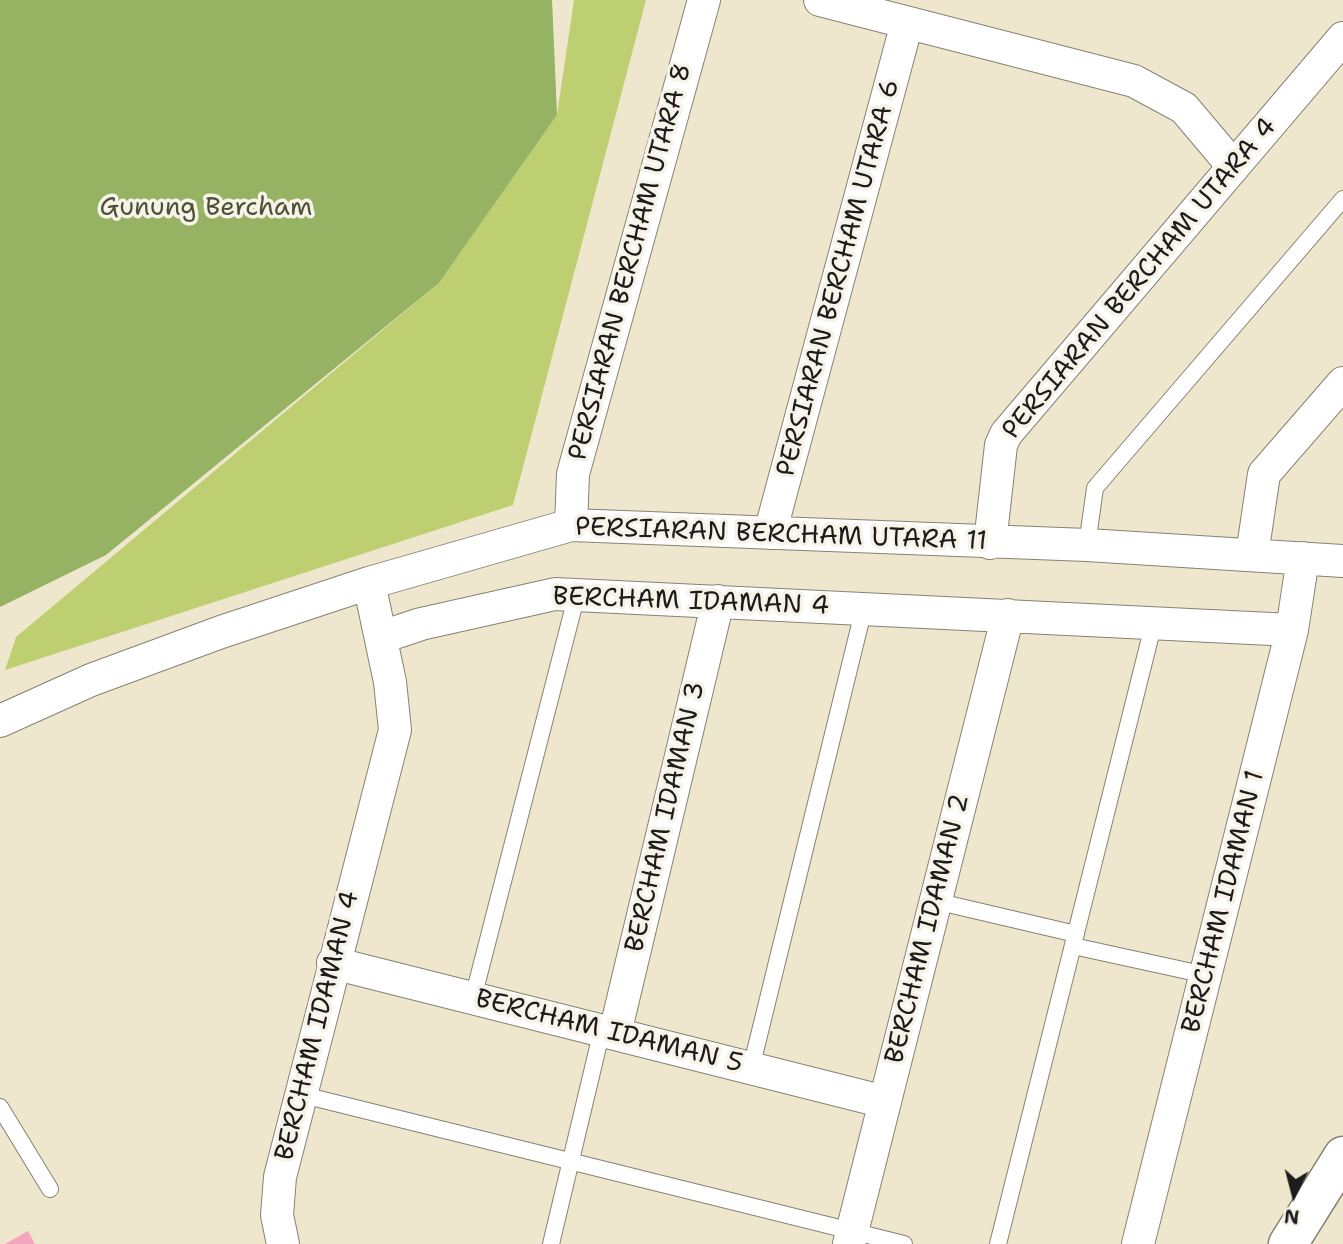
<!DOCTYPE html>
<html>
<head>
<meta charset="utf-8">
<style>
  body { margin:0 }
  #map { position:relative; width:1343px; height:1244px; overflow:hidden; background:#efe7cd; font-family:"Shantell Sans",sans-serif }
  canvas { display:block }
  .north { position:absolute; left:1259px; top:1160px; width:70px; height:70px; -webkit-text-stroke:5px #f7f3e8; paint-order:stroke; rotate:186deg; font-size:19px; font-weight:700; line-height:28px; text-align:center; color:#1c1c1c }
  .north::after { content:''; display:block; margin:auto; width:24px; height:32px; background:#1c1c1c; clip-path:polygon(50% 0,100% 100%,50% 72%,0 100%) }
</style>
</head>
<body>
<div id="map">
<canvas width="1343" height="1244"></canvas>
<div class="north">N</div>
</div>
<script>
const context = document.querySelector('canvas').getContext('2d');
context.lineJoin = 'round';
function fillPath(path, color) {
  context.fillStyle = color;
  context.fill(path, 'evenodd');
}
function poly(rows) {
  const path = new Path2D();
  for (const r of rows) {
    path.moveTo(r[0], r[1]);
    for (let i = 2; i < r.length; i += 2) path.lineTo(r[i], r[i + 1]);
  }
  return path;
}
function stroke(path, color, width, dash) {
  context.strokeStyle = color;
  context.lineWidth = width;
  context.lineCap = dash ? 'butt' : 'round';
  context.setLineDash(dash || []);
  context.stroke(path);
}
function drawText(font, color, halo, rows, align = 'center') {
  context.font = font + ' "Shantell Sans",sans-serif';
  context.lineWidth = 7;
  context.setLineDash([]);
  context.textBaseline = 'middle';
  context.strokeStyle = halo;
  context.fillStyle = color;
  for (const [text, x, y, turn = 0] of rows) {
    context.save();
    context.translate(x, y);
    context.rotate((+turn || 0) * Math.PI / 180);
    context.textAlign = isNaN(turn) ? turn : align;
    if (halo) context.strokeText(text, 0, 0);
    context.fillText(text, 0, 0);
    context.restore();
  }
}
const green = poly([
  [574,0,646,0,513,505,5,670,16,637,439,283,557,115]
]);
const forest = poly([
  [0,0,552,0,557,115,439,283,106,555,0,607]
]);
const building = poly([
  [28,1231,35,1244,5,1244]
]);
const service = poly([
  [1087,545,1095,488,1343,199],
  [935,901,1076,934],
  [1073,946,1206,975],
  [473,998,577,594],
  [751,1068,864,608],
  [299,1094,904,1244],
  [0,1107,50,1189],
  [551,1244,602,1030],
  [998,1244,1154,622]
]);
const minor = poly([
  [820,0,1134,81,1184,108,1233,166],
  [571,525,573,474,704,0],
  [770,533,907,23],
  [990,543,1001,445,1006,434,1343,38],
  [1252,555,1264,474,1343,383],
  [382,637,421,624,555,594,1292,630],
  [0,721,91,680,221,632,369,583,571,525,1087,545,1343,561],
  [333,963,885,1102],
  [615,1033,718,601],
  [283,1244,277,1215,280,1177,395,730,390,682,369,583],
  [849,1244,1008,615],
  [1138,1244,1292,630,1303,558]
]);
const primary = poly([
  [1288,1244,1343,1156]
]);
const parkNames = [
  ["Gunung Bercham",206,208]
];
const streetNames = [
  ["PERSIARAN BERCHAM UTARA 8",631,262,-75],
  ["PERSIARAN BERCHAM UTARA 6",839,278,-75],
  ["PERSIARAN BERCHAM UTARA 4",1140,279,-50],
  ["PERSIARAN BERCHAM UTARA 11",781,535,2],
  ["BERCHAM IDAMAN 4",691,602,2],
  ["BERCHAM IDAMAN 3",666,817,-77],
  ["BERCHAM IDAMAN 1",1224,902,-76],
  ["BERCHAM IDAMAN 2",928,929,-76],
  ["BERCHAM IDAMAN 4",318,1026,-76],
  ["BERCHAM IDAMAN 5",609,1032,14]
];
fillPath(green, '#becf71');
fillPath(forest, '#96b263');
fillPath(building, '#f5a6bf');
stroke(service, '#868274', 18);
stroke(minor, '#868274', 34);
stroke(primary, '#868274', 41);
stroke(service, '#fff', 16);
stroke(minor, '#fff', 32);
stroke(primary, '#fff', 38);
drawText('26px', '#4d5236', '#f7f3e8', parkNames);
drawText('26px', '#1c1c1c', '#f7f3e8', streetNames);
</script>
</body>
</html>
